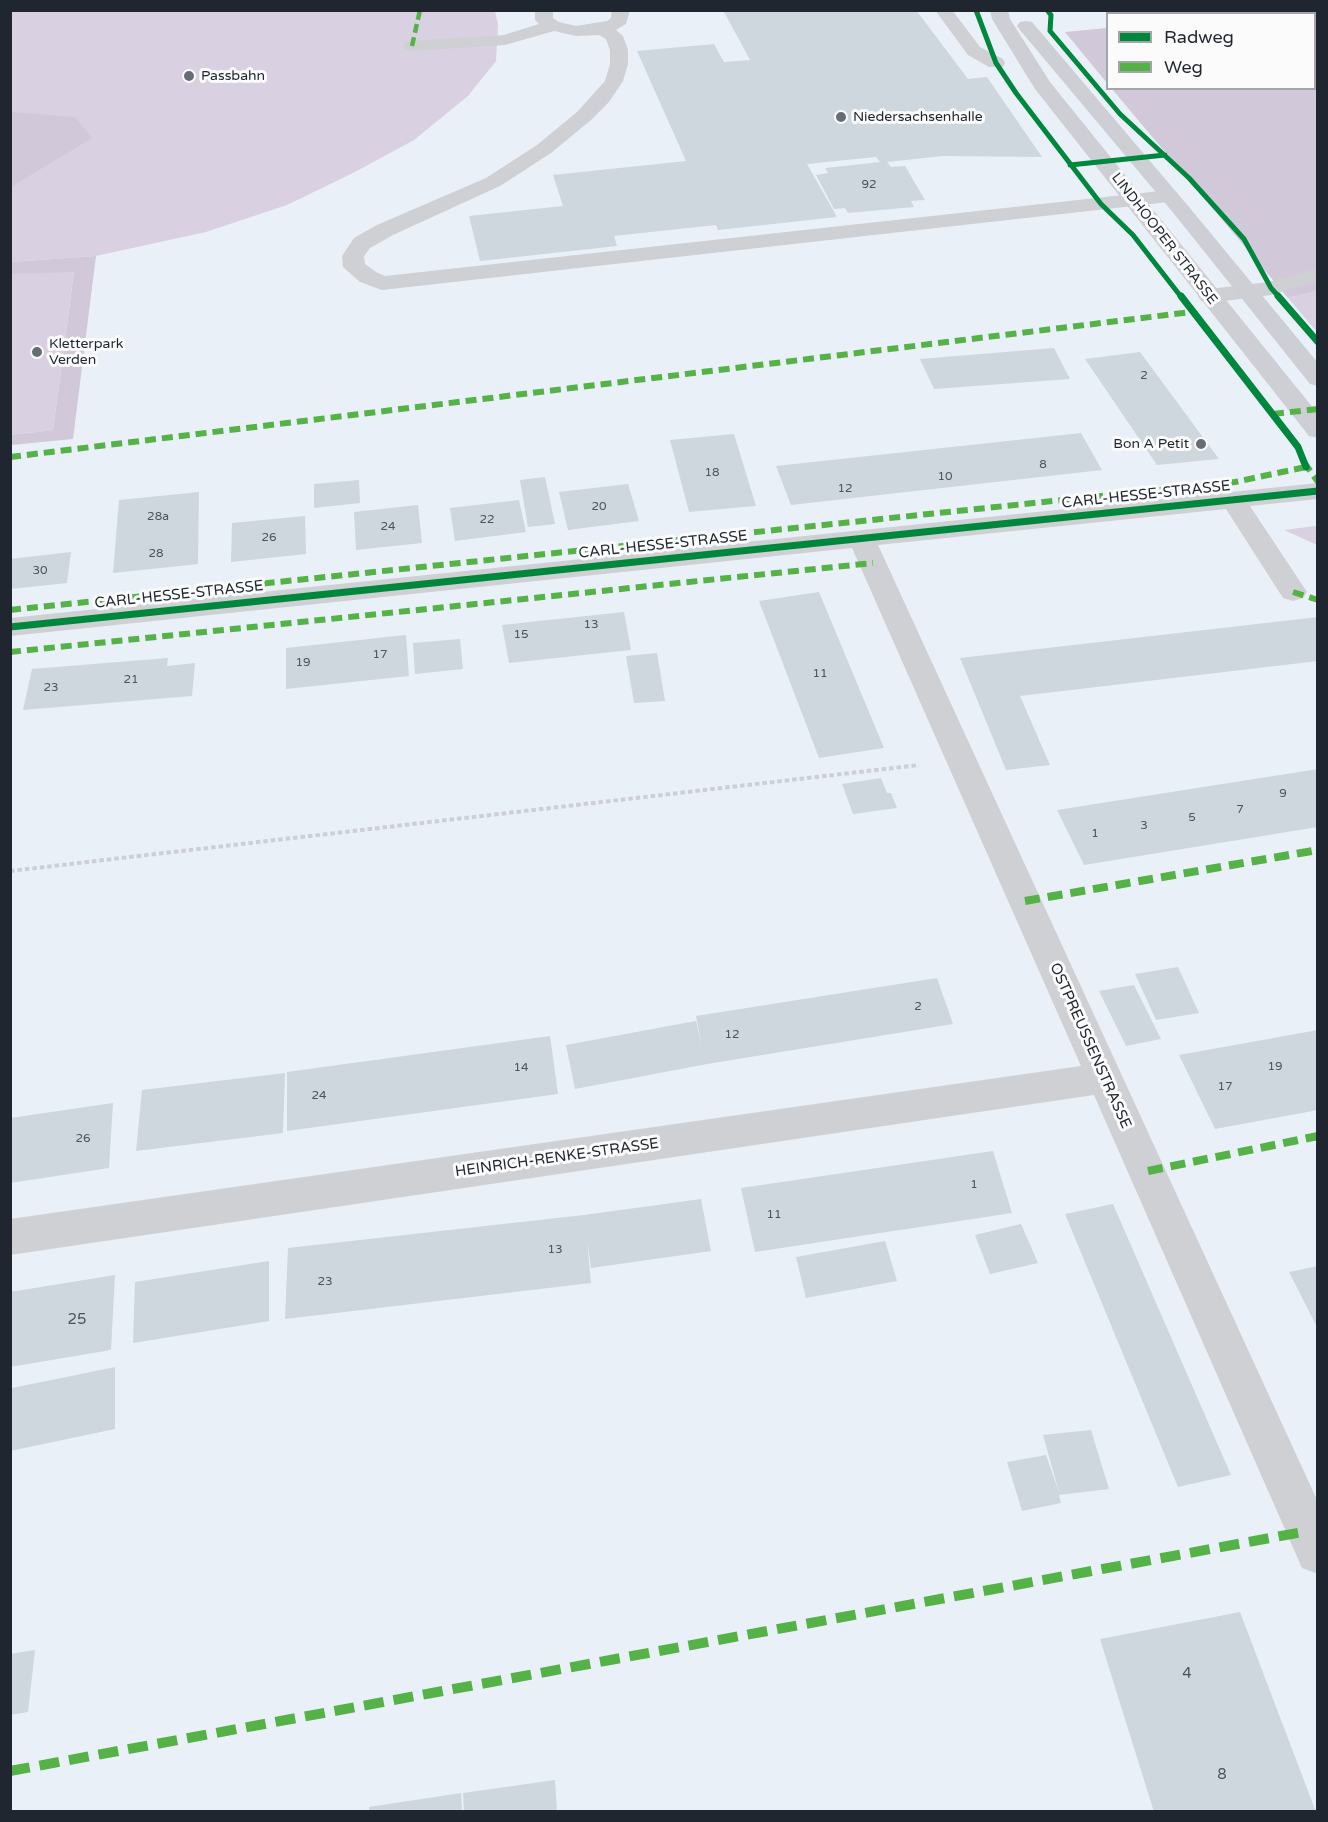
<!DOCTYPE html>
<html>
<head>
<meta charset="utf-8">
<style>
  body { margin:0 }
  #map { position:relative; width:1328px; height:1822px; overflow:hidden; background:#eaf0f8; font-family:"Varela Round",sans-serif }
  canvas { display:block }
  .frame { position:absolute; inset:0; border:12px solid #1f262f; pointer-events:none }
  .legend { position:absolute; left:1106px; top:12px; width:210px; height:78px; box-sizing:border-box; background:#fbfbfb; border:2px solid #a3a6a9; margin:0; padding:8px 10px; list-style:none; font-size:18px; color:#1f262f }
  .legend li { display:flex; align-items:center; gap:12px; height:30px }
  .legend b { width:30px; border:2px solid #a3a6a9 }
</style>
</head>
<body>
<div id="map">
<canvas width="1328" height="1822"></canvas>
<div class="frame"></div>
<ul class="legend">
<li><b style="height:8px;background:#00873e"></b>Radweg</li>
<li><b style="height:8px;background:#55b246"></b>Weg</li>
</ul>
</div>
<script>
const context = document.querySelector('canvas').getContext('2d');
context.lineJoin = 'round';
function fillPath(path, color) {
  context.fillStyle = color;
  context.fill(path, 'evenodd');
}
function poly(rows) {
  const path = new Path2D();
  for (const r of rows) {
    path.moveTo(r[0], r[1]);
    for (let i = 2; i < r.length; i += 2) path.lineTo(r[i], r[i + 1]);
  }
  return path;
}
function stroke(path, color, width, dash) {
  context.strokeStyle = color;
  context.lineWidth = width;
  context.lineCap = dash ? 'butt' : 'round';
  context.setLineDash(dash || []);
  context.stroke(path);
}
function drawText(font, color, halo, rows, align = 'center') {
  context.font = font + ' "Varela Round",sans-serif';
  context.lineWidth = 6;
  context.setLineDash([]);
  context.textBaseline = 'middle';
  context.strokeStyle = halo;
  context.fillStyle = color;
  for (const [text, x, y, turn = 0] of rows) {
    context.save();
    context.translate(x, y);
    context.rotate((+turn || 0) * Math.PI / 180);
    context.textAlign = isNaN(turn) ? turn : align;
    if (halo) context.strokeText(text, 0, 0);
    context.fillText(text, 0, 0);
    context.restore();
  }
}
const green = poly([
  [11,11,495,11,498,25,496,61,468,96,414,140,355,172,287,205,206,232,96,256,11,262],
  [74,271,53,430,11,435,10,274],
  [1317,291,1317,332,1288,298],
  [1317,526,1317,545,1284,530,1315,526]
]);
const forest = poly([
  [1317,11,1317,291,1288,298,1112,89,1314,88,1314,14,1272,13],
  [1107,28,1108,28,1107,83,1065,32],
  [11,112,75,117,92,138,11,187],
  [96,256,73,439,11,445,11,435,53,430,74,272,11,274,11,262]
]);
const building = poly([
  [723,10,916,10,968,79,987,77,1042,157,943,156,887,162,891,167,905,166,925,200,911,201,914,207,848,213,845,208,834,209,816,175,828,173,825,168,880,162,876,157,807,164,837,217,718,230,716,225,614,236,617,246,480,261,469,216,563,206,553,175,686,161,637,51,714,44,724,62,750,60],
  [1109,10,1178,10,1178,12,1112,14],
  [1054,348,1070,379,934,389,920,359],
  [1140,352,1219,459,1157,465,1085,359],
  [1081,433,1102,470,791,505,776,466],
  [734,434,756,506,689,512,670,440],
  [545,477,555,524,528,527,520,480],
  [359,480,360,503,314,508,314,484],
  [628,484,639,521,568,530,559,492],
  [199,492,198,564,113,573,119,500],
  [519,500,526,532,455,541,450,508],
  [418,505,422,543,356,550,354,512],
  [305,516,306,554,231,562,232,523],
  [71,552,67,583,10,589,10,559],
  [819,592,884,748,819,758,759,601],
  [624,612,631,650,509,663,502,625],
  [1318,617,1318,661,1020,696,1050,765,1006,770,960,658],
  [406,635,409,676,286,689,286,648],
  [460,639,463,669,415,674,413,643],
  [657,653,665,701,634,703,626,656],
  [168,658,167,666,195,663,192,696,23,710,32,669],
  [1318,769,1318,827,1084,865,1057,810],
  [881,778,887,793,891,793,897,808,853,814,842,784],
  [1178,967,1199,1013,1156,1020,1135,974],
  [937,978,953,1024,707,1064,575,1089,566,1045,696,1021,702,1047,696,1016],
  [1134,985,1161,1039,1126,1046,1099,991],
  [1318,1030,1318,1110,1215,1129,1179,1055],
  [550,1036,558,1094,287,1131,287,1072],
  [285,1073,283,1133,136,1151,142,1090],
  [113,1103,109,1168,10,1183,10,1118],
  [993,1151,1012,1213,755,1252,741,1188],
  [701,1199,711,1251,591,1268,587,1240,591,1283,285,1319,288,1248,584,1215],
  [1113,1204,1231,1475,1178,1487,1065,1214],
  [1021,1224,1038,1263,990,1274,975,1235],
  [885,1241,897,1281,806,1298,796,1257],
  [269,1261,269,1321,133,1343,135,1282],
  [1318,1266,1318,1329,1289,1272],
  [115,1275,111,1350,10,1367,10,1292],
  [115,1367,115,1429,10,1451,12,1388],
  [1091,1430,1109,1489,1059,1495,1061,1503,1022,1511,1007,1462,1046,1455,1059,1492,1043,1435],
  [1240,1612,1316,1812,1154,1812,1100,1639],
  [35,1650,28,1712,10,1715,10,1654],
  [555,1780,557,1812,464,1812,463,1793],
  [461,1793,462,1812,369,1812,369,1807]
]);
const path = poly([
  [10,871,919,765]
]);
const minor = poly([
  [535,10,553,10,553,18,559,22,576,26,607,21,611,18,612,10,630,10,626,24,616,30,623,36,628,50,628,64,623,81,609,102,591,120,551,153,500,186,393,235,370,248,364,256,365,264,376,272,385,276,1169,190,1176,192,1179,196,1176,200,1169,202,382,290,360,282,343,267,342,256,354,238,377,225,486,178,537,145,577,112,605,81,610,64,610,50,606,39,599,35,576,36,554,31,505,45,412,51,406,50,403,46,406,42,412,41,504,35,539,24,535,20,535,10],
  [935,10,952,10,980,47,1003,59,1005,63,1003,67,989,67,968,55,935,10],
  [1318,268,1318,281,1271,295,1209,303,1201,301,1198,296,1201,291,1209,289,1269,282,1318,268],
  [1318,483,1318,499,1250,506,1307,592,1303,598,1293,601,1283,598,1226,509,878,545,1318,1502,1318,1574,1302,1568,1094,1095,10,1255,10,1219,1081,1066,852,548,10,636,10,618,1318,483]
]);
const major = poly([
  [990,10,1008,10,1010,19,1050,82,1318,414,1318,438,1309,436,1035,89,992,19,990,10],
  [1026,21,1032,22,1189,207,1318,363,1318,386,1310,384,1175,215,1020,30,1017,26,1020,22,1026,21]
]);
const quietFar3 = poly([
  [412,46,420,10]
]);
const quietFar2 = poly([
  [1273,414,1318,409],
  [10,457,1191,312],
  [1304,462,1318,482],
  [1293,592,1318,600],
  [10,610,1235,482,1306,467],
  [10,652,873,563]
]);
const quietFar1 = poly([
  [1025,901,1318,850],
  [1148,1171,1318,1136]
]);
const quiet = poly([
  [10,1771,1308,1531]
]);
const cyclewayFar1 = poly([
  [976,10,996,63,1016,93,1101,204,1133,235,1182,298],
  [1047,10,1051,15,1050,31,1120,114,1189,178,1244,239,1271,288,1280,298],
  [1070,165,1165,155]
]);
const cycleway = poly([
  [1181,296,1298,447,1306,467],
  [1278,296,1318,342],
  [10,627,1318,491]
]);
const markers = [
  [189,76,6,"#666d75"],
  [841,117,6,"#666d75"],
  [37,352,6,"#666d75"],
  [1201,444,6,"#666d75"]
];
const numberNames = [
  ["92",869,185],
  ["2",1144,376],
  ["8",1043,465],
  ["18",712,473],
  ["10",945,477],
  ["12",845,489],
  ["20",599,507],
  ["28a",158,517],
  ["22",487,520],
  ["24",388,527],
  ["26",269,538],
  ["28",156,554],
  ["30",40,571],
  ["13",591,625],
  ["15",521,635],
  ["17",380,655],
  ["19",303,663],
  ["11",820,674],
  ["21",131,680],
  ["23",51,688],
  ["9",1283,794],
  ["7",1240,810],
  ["5",1192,818],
  ["3",1144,826],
  ["1",1095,834],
  ["2",918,1007],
  ["12",732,1035],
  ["19",1275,1067],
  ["14",521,1068],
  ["17",1225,1087],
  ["24",319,1096],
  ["26",83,1139],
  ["1",974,1185],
  ["11",774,1215],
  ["13",555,1250],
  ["23",325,1282]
];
const farPoinames = [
  ["Passbahn",201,76],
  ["Niedersachsenhalle",853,117],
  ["Kletterpark",49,344],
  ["Verden",49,360],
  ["Bon A Petit",1189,444,"right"]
];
const farStreetnames = [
  ["LINDHOOPER STRASSE",1164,239,52]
];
const streetNames = [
  ["CARL-HESSE-STRASSE",1146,495,-6],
  ["CARL-HESSE-STRASSE",663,545,-6],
  ["CARL-HESSE-STRASSE",179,595,-6],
  ["OSTPREUSSENSTRASSE",1090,1046,66],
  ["HEINRICH-RENKE-STRASSE",557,1158,-8]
];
const nearNumbernames = [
  ["25",77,1320],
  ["4",1187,1674],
  ["8",1222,1775]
];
fillPath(green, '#d9d1e1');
fillPath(forest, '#d1c8da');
fillPath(building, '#cdd7dd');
stroke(path, '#cecfd4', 4, [4.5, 3]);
fillPath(minor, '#ced0d3');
fillPath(major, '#cecfd5');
stroke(quietFar3, '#55b246', 4.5, [9, 4.5]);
stroke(quietFar2, '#55b246', 6, [11, 6]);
stroke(quietFar1, '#55b246', 8, [15, 8]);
stroke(quiet, '#55b246', 10, [20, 10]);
stroke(cyclewayFar1, '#00873e', 5);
stroke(cycleway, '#00873e', 7);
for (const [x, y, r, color] of markers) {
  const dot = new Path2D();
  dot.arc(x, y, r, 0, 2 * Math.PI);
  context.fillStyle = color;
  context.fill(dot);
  stroke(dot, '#fbfbfb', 2);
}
drawText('12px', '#4c535c', null, numberNames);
drawText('14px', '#1f262f', '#fbfbfb', farPoinames, 'left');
drawText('14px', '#1f262f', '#fbfbfb', farStreetnames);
drawText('15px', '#1f262f', '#fbfbfb', streetNames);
drawText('15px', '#4c535c', null, nearNumbernames);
</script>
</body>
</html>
